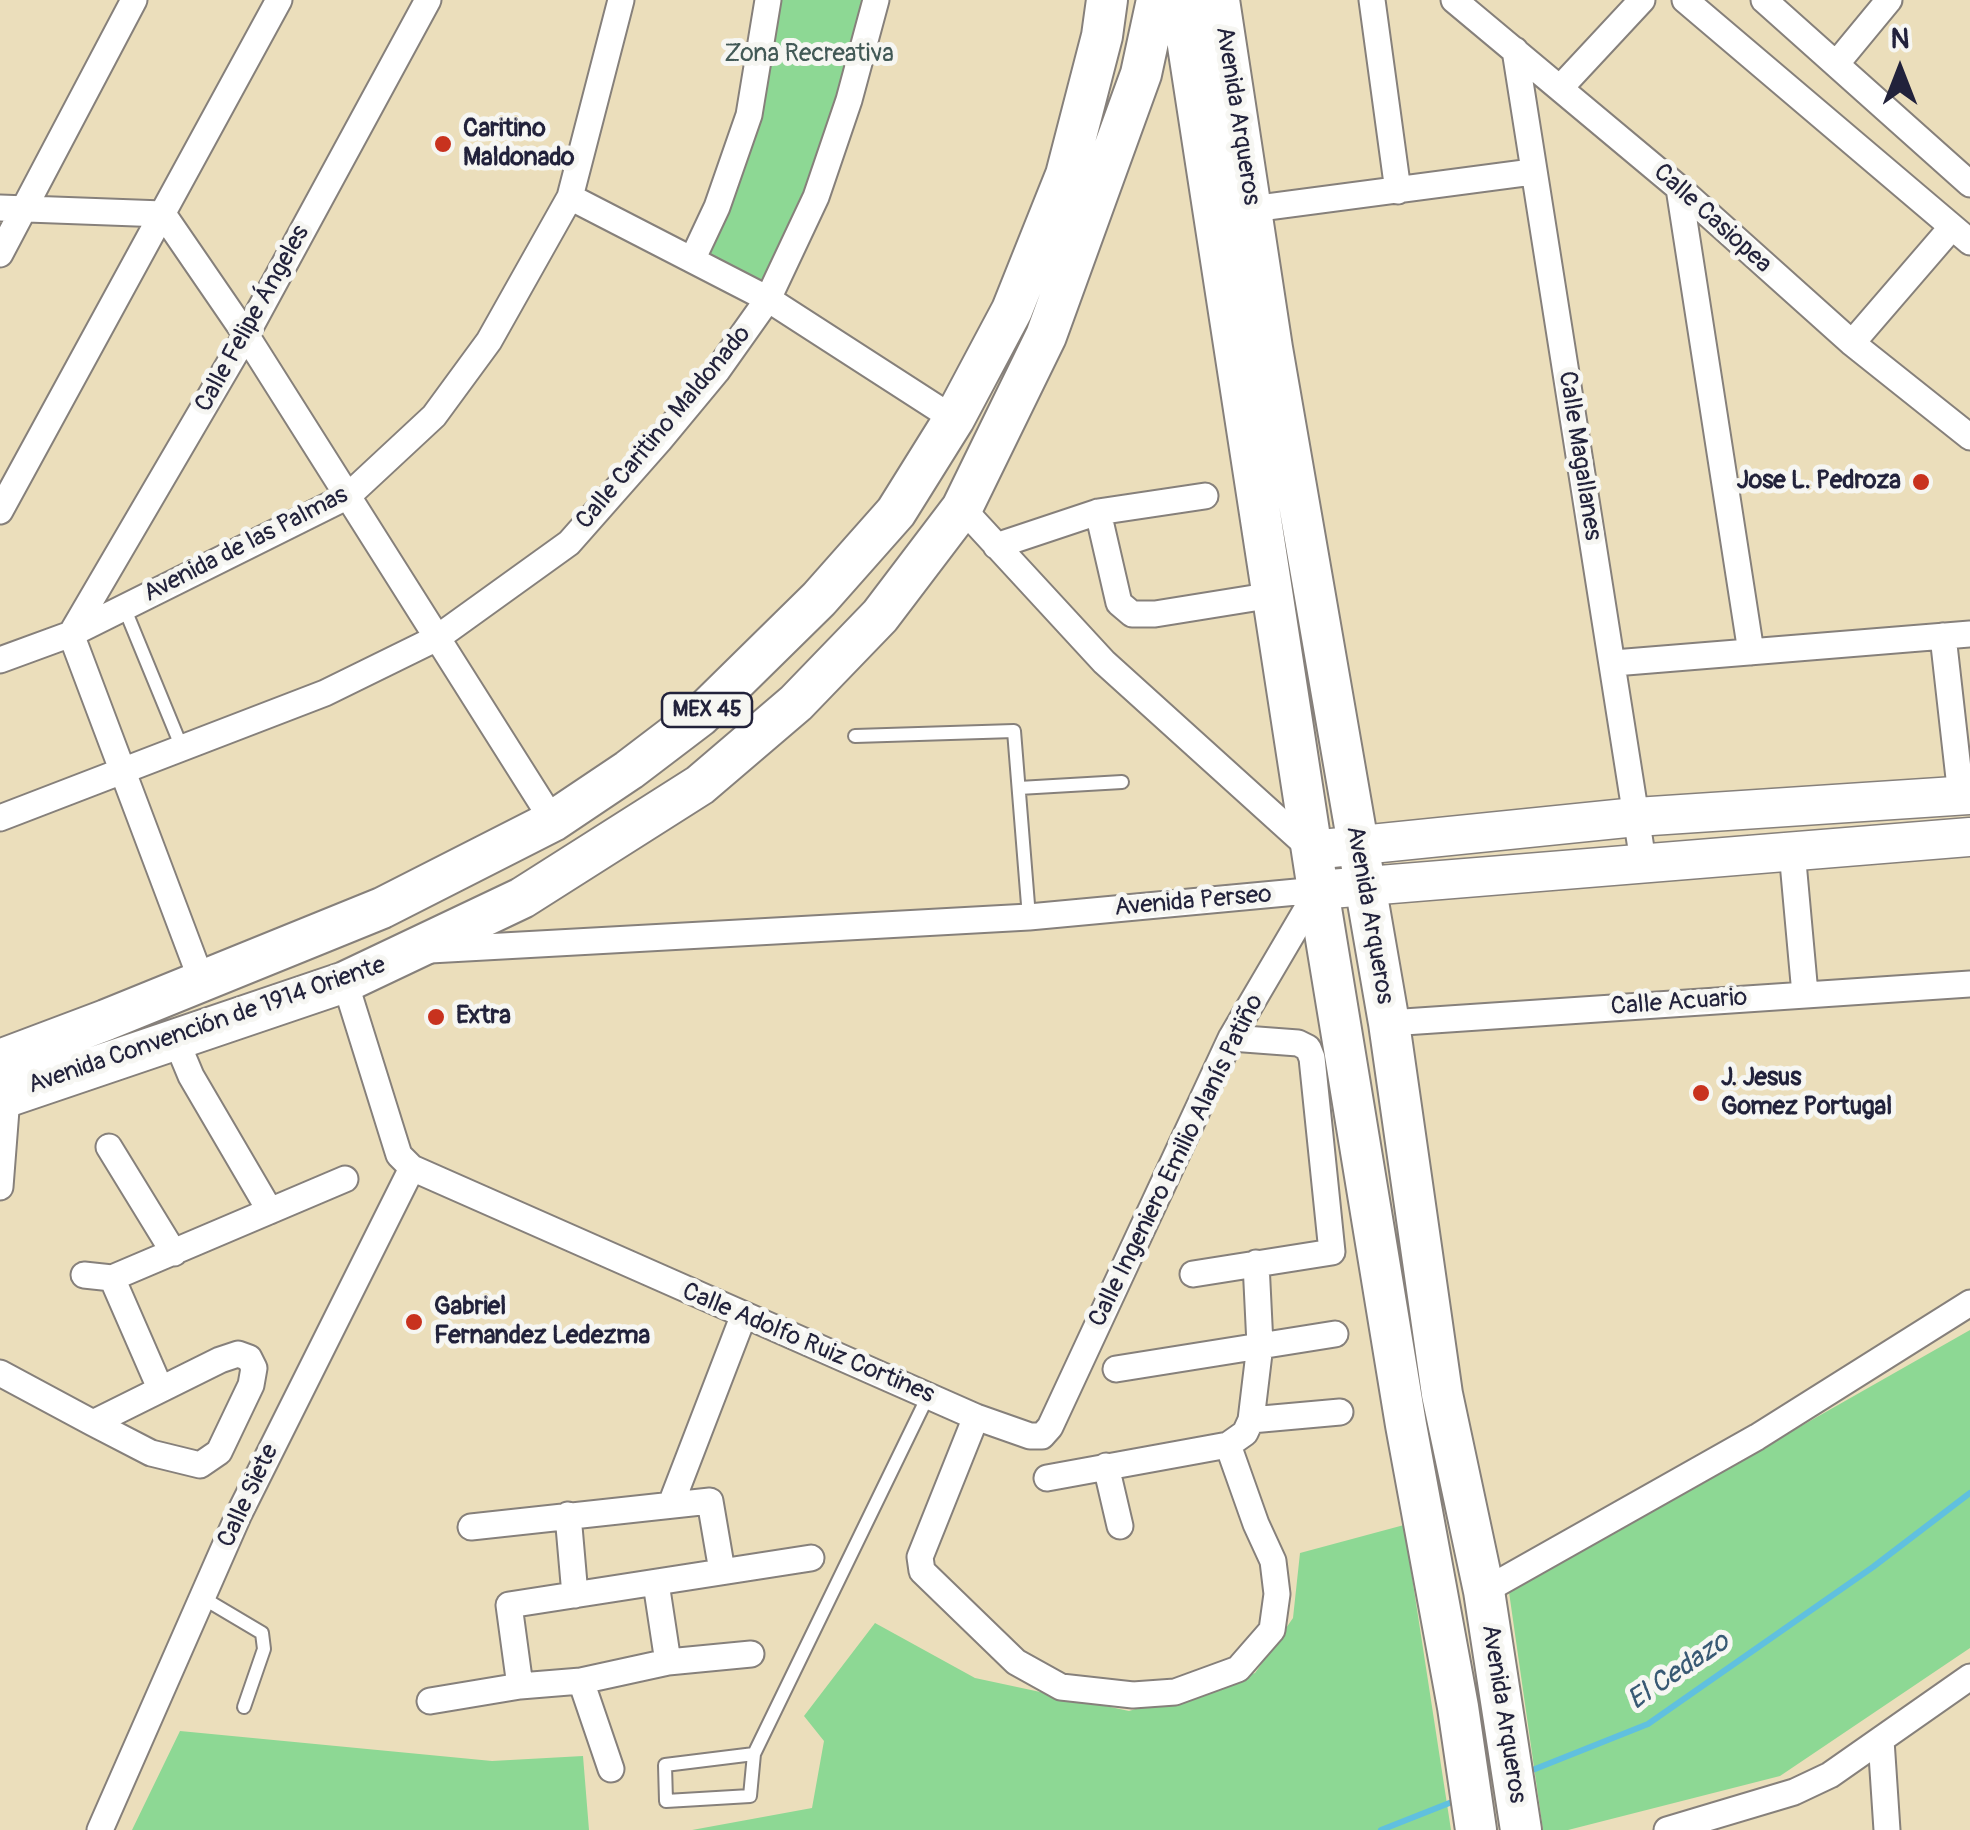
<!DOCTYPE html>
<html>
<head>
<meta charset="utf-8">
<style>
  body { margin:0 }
  #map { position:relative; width:1970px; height:1830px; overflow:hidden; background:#ebdebb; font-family:Pangolin,sans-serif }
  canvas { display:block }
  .north { position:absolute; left:1850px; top:20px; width:100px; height:100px; -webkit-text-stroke:8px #f6f6f2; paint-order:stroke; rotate:0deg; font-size:28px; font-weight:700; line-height:40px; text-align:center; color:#22223b }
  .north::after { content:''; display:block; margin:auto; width:35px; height:45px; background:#22223b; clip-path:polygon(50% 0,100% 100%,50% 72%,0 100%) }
</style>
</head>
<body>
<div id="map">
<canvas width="1970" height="1830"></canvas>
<div class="north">N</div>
</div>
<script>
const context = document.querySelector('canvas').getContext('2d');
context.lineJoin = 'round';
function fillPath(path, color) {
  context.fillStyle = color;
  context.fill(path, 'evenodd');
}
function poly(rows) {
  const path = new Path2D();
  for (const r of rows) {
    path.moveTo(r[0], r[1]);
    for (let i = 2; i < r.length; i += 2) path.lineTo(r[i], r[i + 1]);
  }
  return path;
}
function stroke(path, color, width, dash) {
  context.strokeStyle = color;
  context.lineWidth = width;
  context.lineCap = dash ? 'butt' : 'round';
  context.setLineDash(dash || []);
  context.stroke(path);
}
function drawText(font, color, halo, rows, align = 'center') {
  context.font = font + ' Pangolin,sans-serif';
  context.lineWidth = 10;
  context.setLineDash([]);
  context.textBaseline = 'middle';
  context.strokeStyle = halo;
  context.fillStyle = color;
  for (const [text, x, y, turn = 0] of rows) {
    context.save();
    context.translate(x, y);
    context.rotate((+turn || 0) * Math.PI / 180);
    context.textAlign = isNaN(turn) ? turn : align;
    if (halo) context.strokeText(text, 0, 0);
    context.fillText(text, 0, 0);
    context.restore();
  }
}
const green = poly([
  [768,0,876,0,768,299,693,258,717,207],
  [1970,1330,1970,1648,1780,1776,1568,1830,1543,1830,1509,1592],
  [1404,1525,1451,1830,692,1830,812,1808,824,1741,804,1716,875,1623,975,1678,1129,1711,1255,1673,1293,1618,1300,1553],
  [180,1731,492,1761,583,1756,589,1830,132,1830]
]);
const stream = poly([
  [1525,1773,1648,1724,1873,1567,1970,1493],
  [1381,1830,1457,1800]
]);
const lane = poly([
  [124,607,182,748],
  [855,736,1014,731,1029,917],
  [1019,788,1122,782],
  [203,1598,262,1633,264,1649,244,1707],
  [754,1754,928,1396],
  [754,1754,750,1796,666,1801,665,1765,754,1754]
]);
const street = poly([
  [1372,0,1398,191],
  [1454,0,1679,188,1852,343,1970,437],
  [1685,0,1970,242],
  [1764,0,1970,184],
  [1515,50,1643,861],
  [1837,63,1889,0],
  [1561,87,1642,0],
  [1679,188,1751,652],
  [570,197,768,299,954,419],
  [0,208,163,214,246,335,553,821],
  [1252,209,1532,172],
  [0,254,134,0],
  [693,258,717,207,749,115,768,0],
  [1852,343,1952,227],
  [962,508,1104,662,1312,850],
  [0,511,279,0],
  [1098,512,1119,603,1132,614,1155,614,1273,595],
  [996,546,1098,512,1205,496],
  [1943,636,1961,796],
  [0,660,71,634,348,496,434,416,489,341,570,197,621,0],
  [1614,663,1970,634],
  [0,818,325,693,437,638,569,543,659,441,717,371,768,299,816,197,849,100,876,0],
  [1792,851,1805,994],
  [430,950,1029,917,1318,890],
  [201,979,71,634,246,335,428,0],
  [345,982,399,1155,412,1168,976,1417,1030,1436,1042,1436,1050,1427,1231,1038,1318,890],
  [1389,1023,1970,984],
  [176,1040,191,1076,270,1211],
  [109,1147,174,1253],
  [0,1187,7,1097],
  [1193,1274,1332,1252,1312,1058,1308,1048,1298,1043,1231,1038],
  [84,1275,112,1278,345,1179],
  [112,1278,160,1388],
  [1116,1369,1335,1334],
  [0,1373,93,1423,151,1453,200,1465,219,1452,251,1385,254,1368,249,1358,238,1354,220,1360,93,1423],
  [976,1417,920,1557,922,1571,1016,1662,1061,1687,1133,1695,1175,1692,1238,1669,1272,1630,1277,1594,1273,1561,1256,1524,1228,1445],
  [1251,1420,1340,1412],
  [1106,1466,1120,1526],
  [1047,1478,1228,1445,1245,1433,1251,1420,1260,1345,1256,1263],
  [671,1504,743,1317],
  [568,1515,575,1595],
  [471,1527,710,1501,722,1571],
  [656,1583,668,1662],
  [1484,1591,1757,1437,1970,1303],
  [581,1681,611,1769],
  [520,1686,509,1605,811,1558],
  [430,1701,520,1686,581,1681,668,1662,751,1654],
  [1881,1740,1887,1830],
  [100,1830,239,1514,412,1168],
  [1667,1830,1794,1792,1830,1775,1970,1677]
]);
const secondary = poly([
  [1312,850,1636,817,1970,795],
  [1318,890,1970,837]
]);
const primary = poly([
  [1181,0,1318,890,1406,1425,1458,1707,1476,1830],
  [1219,0,1272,348,1389,1023,1442,1394,1484,1591,1521,1830],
  [0,1060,106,1020,382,908,553,821,629,770,700,716,819,599,896,512,954,419,1012,310,1066,175,1102,36,1107,0],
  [0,1099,345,982,522,898,700,785,796,703,880,616,962,508,1046,336,1141,74,1157,0]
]);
const markers = [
  [443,144,10,"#c8321e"],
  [1921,482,10,"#c8321e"],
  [436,1017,10,"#c8321e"],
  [1701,1093,10,"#c8321e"],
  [414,1322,10,"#c8321e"]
];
const shields = [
  [707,710,90]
];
const shieldNames = [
  ["MEX 45",707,710]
];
const parkNames = [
  ["Zona Recreativa",809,55]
];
const streetNames = [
  ["Avenida Arqueros",1237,116,81],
  ["Calle Casiopea",1712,219,42],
  ["Calle Felipe Ángeles",253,319,-61],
  ["Calle Caritino Maldonado",664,428,-50],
  ["Calle Magallanes",1579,456,81],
  ["Avenida de las Palmas",246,545,-27],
  ["Avenida Perseo",1193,902,-5],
  ["Avenida Arqueros",1369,915,80],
  ["Calle Acuario",1679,1003,-4],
  ["Avenida Convención de 1914 Oriente",207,1026,-19],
  ["Calle Ingeniero Emilio Alanís Patiño",1177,1161,-64],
  ["Calle Adolfo Ruiz Cortines",808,1344,23],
  ["Calle Siete",249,1496,-65],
  ["Avenida Arqueros",1503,1714,81]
];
const poiNames = [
  ["Caritino",463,130],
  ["Maldonado",463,159],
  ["Jose L. Pedroza",1901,482,"right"],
  ["Extra",456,1017],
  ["J. Jesus",1721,1079],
  ["Gomez Portugal",1721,1108],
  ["Gabriel",434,1308],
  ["Fernandez Ledezma",434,1337]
];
const waterNames = [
  ["El Cedazo",1679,1672,-34]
];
fillPath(green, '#8dd894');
stroke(stream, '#60c0df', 6);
stroke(lane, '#86807b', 16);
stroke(street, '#86807b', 29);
stroke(secondary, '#86807b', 41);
stroke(primary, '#86807b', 44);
stroke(lane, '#fff', 12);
stroke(street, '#fff', 25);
stroke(secondary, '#fff', 38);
stroke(primary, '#fff', 40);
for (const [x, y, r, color] of markers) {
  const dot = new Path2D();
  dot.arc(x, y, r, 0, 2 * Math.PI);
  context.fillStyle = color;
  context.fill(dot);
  stroke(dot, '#f6f6f2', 4);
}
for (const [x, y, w] of shields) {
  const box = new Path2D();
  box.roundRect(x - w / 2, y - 17, w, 34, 8);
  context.fillStyle = '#f6f6f2';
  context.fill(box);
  stroke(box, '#22223b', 2.5);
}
drawText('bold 22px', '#22223b', null, shieldNames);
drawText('25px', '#425956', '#f6f6f2', parkNames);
drawText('25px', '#22223b', '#f6f6f2', streetNames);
drawText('bold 25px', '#22223b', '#f6f6f2', poiNames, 'left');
drawText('italic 28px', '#385974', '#f6f6f2', waterNames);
</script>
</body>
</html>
